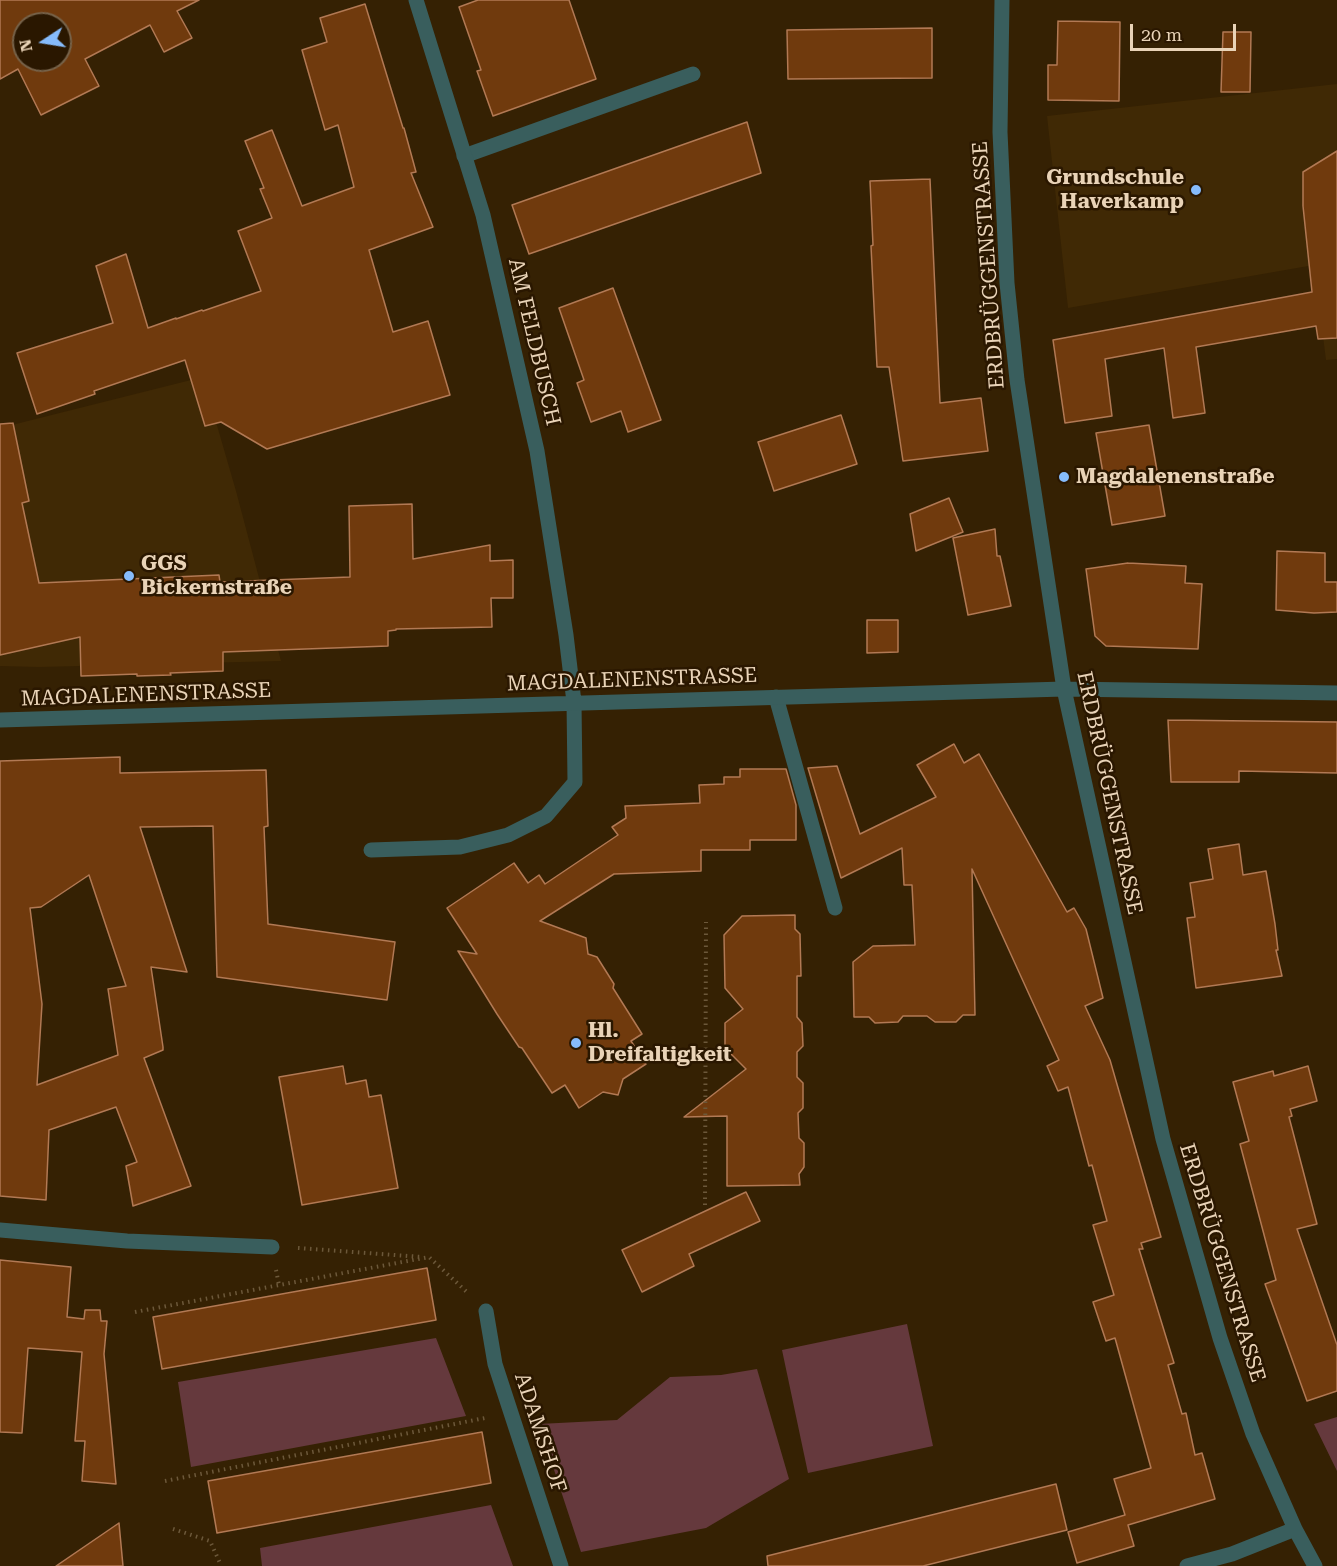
<!DOCTYPE html>
<html>
<head>
<meta charset="utf-8">
<style>
  body { margin:0 }
  #map { position:relative; width:1337px; height:1566px; overflow:hidden; background:#352103; font-family:"Roboto Serif",serif }
  canvas { display:block }
  .north { position:absolute; left:12px; top:12px; width:60px; height:60px; box-sizing:border-box; background:#2a1700; border:2px solid #766249; border-radius:50%; rotate:258deg; font-size:16px; font-weight:700; line-height:24px; text-align:center; color:#e9d3b7 }
  .north::after { content:''; display:block; margin:auto; width:21px; height:27px; background:#86bbfb; clip-path:polygon(50% 0,100% 100%,50% 72%,0 100%) }
  .scale { position:absolute; left:1130px; top:24px; width:106px; height:27px; box-sizing:border-box; border:3px solid #e9d3b7; border-top:0; padding-left:8px; font-size:18px; line-height:21px; white-space:nowrap; color:#e9d3b7; -webkit-text-stroke:4px #2a1700; paint-order:stroke }
</style>
</head>
<body>
<div id="map">
<canvas width="1337" height="1566"></canvas>
<div class="north">N</div>
<div class="scale">20 m</div>
</div>
<script>
const context = document.querySelector('canvas').getContext('2d');
context.lineJoin = 'round';
function fillPath(path, color) {
  context.fillStyle = color;
  context.fill(path, 'evenodd');
}
function poly(rows) {
  const path = new Path2D();
  for (const r of rows) {
    path.moveTo(r[0], r[1]);
    for (let i = 2; i < r.length; i += 2) path.lineTo(r[i], r[i + 1]);
  }
  return path;
}
function stroke(path, color, width, dash) {
  context.strokeStyle = color;
  context.lineWidth = width;
  context.lineCap = dash ? 'butt' : 'round';
  context.setLineDash(dash || []);
  context.stroke(path);
}
function drawText(font, color, halo, rows, align = 'center') {
  context.font = font + ' "Roboto Serif",serif';
  context.lineWidth = 5;
  context.setLineDash([]);
  context.textBaseline = 'middle';
  context.strokeStyle = halo;
  context.fillStyle = color;
  for (const [text, x, y, turn = 0] of rows) {
    context.save();
    context.translate(x, y);
    context.rotate((+turn || 0) * Math.PI / 180);
    context.textAlign = isNaN(turn) ? turn : align;
    if (halo) context.strokeText(text, 0, 0);
    context.fillText(text, 0, 0);
    context.restore();
  }
}
const built = poly([
  [1337,84,1337,359,1326,360,1314,265,1068,308,1047,116],
  [203,377,236,491,281,661,39,667,0,666,0,428]
]);
const green = poly([
  [907,1324,933,1446,808,1473,782,1350],
  [436,1338,466,1416,191,1467,178,1382],
  [757,1369,789,1479,706,1528,581,1552,539,1424,617,1420,670,1377,721,1375],
  [1337,1417,1337,1471,1314,1424],
  [491,1505,513,1566,262,1566,260,1548]
]);
const building = poly([
  [0,0,199,0,177,11,192,38,164,52,150,25,85,59,99,86,41,115,18,69,0,79,0,0],
  [24,24,60,24,60,60,24,60,24,24],
  [478,0,569,0,596,79,493,116,477,71,481,70,459,7,478,0],
  [365,4,403,128,404,128,416,172,411,173,433,227,369,250,393,332,428,321,450,395,267,449,221,422,205,426,185,360,94,391,95,394,37,414,17,353,113,323,96,266,126,254,148,328,176,318,176,319,202,310,203,311,261,291,238,231,272,218,260,189,264,188,245,141,272,130,302,206,354,187,338,125,325,130,302,50,327,42,320,18,365,4],
  [1058,21,1120,22,1119,101,1048,100,1048,65,1057,65,1058,21],
  [932,28,932,78,788,79,787,30,932,28],
  [1223,32,1251,32,1250,92,1221,92,1223,32],
  [747,122,761,173,529,254,512,205,747,122],
  [1337,151,1337,338,1318,339,1316,326,1196,347,1205,413,1173,418,1164,348,1105,359,1112,416,1065,423,1053,340,1312,292,1303,206,1303,172,1337,151],
  [930,179,940,403,981,398,988,451,903,461,889,367,877,367,871,246,873,245,870,181,930,179],
  [613,288,661,420,628,432,621,411,591,422,577,383,584,380,559,308,613,288],
  [841,415,857,464,774,491,758,442,841,415],
  [13,423,29,501,22,503,39,583,219,575,220,582,350,577,349,506,412,504,413,559,490,545,490,561,513,560,513,598,491,598,492,627,396,629,396,630,388,631,388,646,223,652,223,671,170,673,171,675,137,676,137,674,81,676,80,637,0,655,0,424,13,423],
  [1149,425,1165,516,1112,525,1096,433,1149,425],
  [949,498,963,532,916,551,910,514,949,498],
  [995,529,997,556,1000,556,1011,606,968,615,953,538,995,529],
  [1277,551,1325,553,1325,582,1337,582,1337,612,1314,613,1276,610,1277,551],
  [1128,563,1186,566,1185,583,1202,584,1198,649,1106,646,1095,636,1086,569,1128,563],
  [867,620,898,620,898,652,867,653,867,620],
  [1168,720,1337,722,1337,773,1239,771,1239,782,1171,782,1168,720],
  [954,744,964,763,979,754,1067,912,1074,908,1086,929,1103,998,1085,1006,1110,1060,1161,1237,1141,1243,1143,1249,1139,1249,1174,1363,1168,1365,1182,1414,1186,1413,1195,1455,1202,1453,1215,1499,1128,1525,1134,1546,1077,1563,1068,1532,1125,1515,1114,1479,1151,1468,1115,1338,1106,1341,1093,1302,1114,1295,1093,1225,1107,1221,1092,1165,1089,1166,1068,1087,1058,1091,1047,1066,1059,1060,972,869,975,1015,963,1015,956,1022,935,1022,927,1016,903,1016,898,1022,875,1023,869,1017,854,1017,853,962,873,946,915,945,912,885,904,885,902,848,841,878,808,768,837,766,860,834,936,797,917,765,954,744],
  [120,757,120,773,266,770,268,826,264,827,268,924,395,942,387,1000,217,977,213,826,140,827,187,972,151,967,163,1047,163,1050,144,1058,191,1186,133,1206,126,1166,137,1162,116,1107,49,1130,46,1200,0,1196,0,761,120,757],
  [89,875,126,986,108,989,118,1055,37,1085,42,1004,30,908,41,907,89,875],
  [740,769,786,769,796,805,796,840,750,840,750,850,701,850,701,871,614,874,540,921,586,938,588,954,597,957,614,984,613,988,642,1034,631,1041,646,1064,623,1079,618,1095,603,1092,579,1108,565,1085,552,1093,522,1048,519,1047,497,1014,458,951,477,954,447,908,514,863,528,883,539,875,545,884,618,835,612,827,626,818,625,806,700,803,699,785,724,784,724,777,740,777,740,769],
  [1239,844,1243,875,1266,871,1275,924,1278,950,1276,950,1282,976,1196,988,1187,918,1195,917,1190,883,1213,879,1208,849,1239,844],
  [795,915,795,929,800,934,801,976,797,976,797,1017,802,1023,803,1046,797,1052,797,1077,803,1083,803,1108,798,1113,799,1138,804,1143,804,1167,799,1174,800,1185,727,1186,727,1116,684,1117,746,1069,725,1048,725,1023,743,1009,725,988,724,935,742,916,795,915],
  [343,1066,346,1084,366,1080,369,1097,381,1095,398,1188,302,1205,279,1077,343,1066],
  [1308,1066,1317,1101,1290,1109,1292,1116,1289,1117,1317,1224,1297,1229,1337,1345,1337,1391,1307,1401,1265,1284,1276,1280,1240,1144,1249,1141,1233,1082,1273,1071,1274,1076,1308,1066],
  [746,1192,760,1221,689,1254,694,1266,642,1292,622,1250,746,1192],
  [0,1260,71,1267,67,1317,84,1319,85,1310,100,1310,101,1321,107,1321,104,1354,116,1484,82,1481,85,1441,75,1441,82,1352,28,1348,22,1433,0,1432,0,1260],
  [427,1268,436,1320,162,1369,153,1317,427,1268],
  [482,1432,491,1483,217,1533,208,1481,482,1432],
  [1056,1484,1067,1530,923,1566,768,1566,767,1556,1056,1484],
  [119,1523,123,1566,56,1566,119,1523]
]);
const path = poly([
  [705,1205,706,922],
  [298,1248,422,1257],
  [276,1270,279,1285],
  [135,1312,429,1257,469,1294],
  [165,1481,485,1418],
  [173,1529,210,1541,220,1563]
]);
const lane = poly([
  [464,156,693,74],
  [776,697,835,908],
  [371,850,460,847,508,835,546,816,575,782,574,702],
  [0,1230,127,1241,272,1247]
]);
const street = poly([
  [416,0,483,215,537,451,566,635,574,702],
  [1002,0,1000,132,1007,283,1017,380,1064,689,1163,1139,1220,1338,1253,1434,1295,1529,1315,1566],
  [0,720,1064,689,1337,693],
  [486,1311,495,1364,561,1566],
  [1187,1566,1232,1554,1295,1529]
]);
const markers = [
  [1196,190,6,"#86bbfb"],
  [1064,477,6,"#86bbfb"],
  [129,576,6,"#86bbfb"],
  [576,1043,6,"#86bbfb"]
];
const poiNames = [
  ["Grundschule",1184,178,"right"],
  ["Haverkamp",1184,202,"right"],
  ["Magdalenenstraße",1076,477],
  ["GGS",141,564],
  ["Bickernstraße",141,588],
  ["Hl.",588,1031],
  ["Dreifaltigkeit",588,1055]
];
const streetNames = [
  ["ERDBRÜGGENSTRASSE",989,265,-94],
  ["AM FELDBUSCH",534,342,77],
  ["MAGDALENENSTRASSE",632,680,-2],
  ["MAGDALENENSTRASSE",146,695,-2],
  ["ERDBRÜGGENSTRASSE",1109,793,78],
  ["ERDBRÜGGENSTRASSE",1222,1263,73],
  ["ADAMSHOF",540,1433,72]
];
fillPath(built, '#402905');
fillPath(green, '#65393d');
fillPath(building, '#703a0d');
stroke(building, '#b27954', 1.5);
stroke(path, '#6c583a', 4, [1.5, 4.5]);
stroke(lane, '#395e5d', 15);
stroke(street, '#395e5d', 15);
for (const [x, y, r, color] of markers) {
  const dot = new Path2D();
  dot.arc(x, y, r, 0, 2 * Math.PI);
  context.fillStyle = color;
  context.fill(dot);
  stroke(dot, '#2a1700', 2);
}
drawText('bold 21px', '#e9d3b7', '#2a1700', poiNames, 'left');
drawText('21px', '#e9d3b7', '#2a1700', streetNames);
</script>
</body>
</html>
